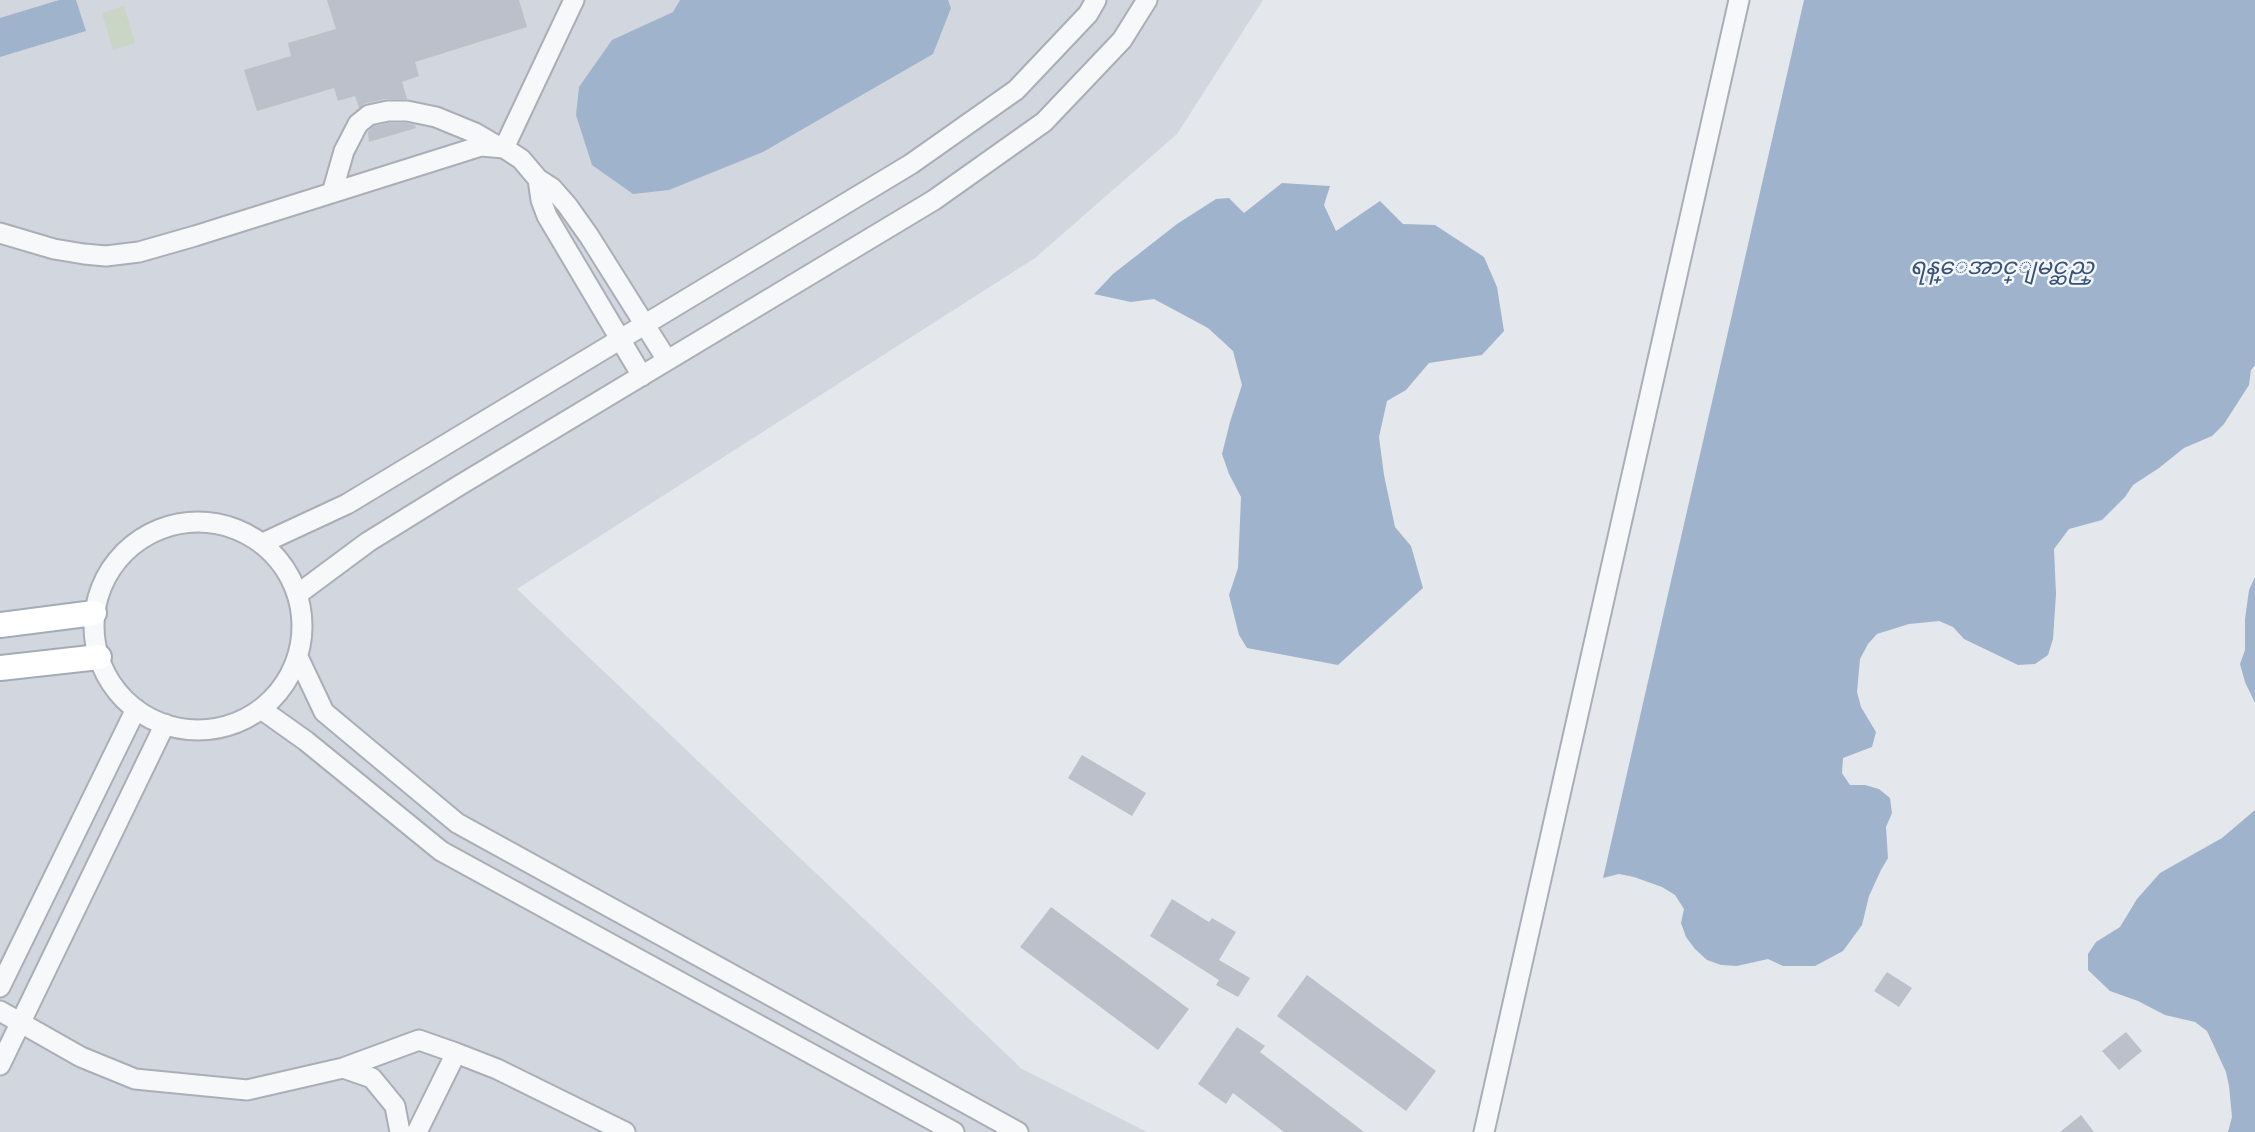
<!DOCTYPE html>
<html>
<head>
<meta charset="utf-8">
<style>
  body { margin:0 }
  canvas { display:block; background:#e4e7ec }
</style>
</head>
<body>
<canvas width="2255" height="1132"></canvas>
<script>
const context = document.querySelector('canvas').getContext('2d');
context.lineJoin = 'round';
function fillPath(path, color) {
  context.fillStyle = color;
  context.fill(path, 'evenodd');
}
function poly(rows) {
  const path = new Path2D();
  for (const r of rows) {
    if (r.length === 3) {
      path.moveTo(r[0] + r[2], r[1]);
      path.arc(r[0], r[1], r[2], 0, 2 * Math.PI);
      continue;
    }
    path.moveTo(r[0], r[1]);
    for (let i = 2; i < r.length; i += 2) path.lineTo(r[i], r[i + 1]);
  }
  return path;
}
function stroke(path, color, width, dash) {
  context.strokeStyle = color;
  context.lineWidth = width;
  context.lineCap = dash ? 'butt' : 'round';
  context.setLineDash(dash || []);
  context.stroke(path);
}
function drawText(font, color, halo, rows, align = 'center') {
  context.font = font + ' Mulish,"Noto Sans Myanmar",sans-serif';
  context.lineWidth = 5;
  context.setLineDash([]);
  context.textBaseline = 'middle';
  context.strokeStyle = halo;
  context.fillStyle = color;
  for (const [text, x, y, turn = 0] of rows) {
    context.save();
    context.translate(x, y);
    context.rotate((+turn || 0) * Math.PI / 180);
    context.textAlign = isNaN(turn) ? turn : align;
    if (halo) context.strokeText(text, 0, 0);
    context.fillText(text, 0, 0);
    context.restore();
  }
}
const built = poly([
  [0,0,1263,0,1177,134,1035,258,517,589,1022,1069,1147,1132,0,1132]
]);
const green = poly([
  [124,6,135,43,113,50,102,13]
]);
const water = poly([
  [59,0,76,0,86,31,0,57,0,18],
  [680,0,948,0,951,8,933,54,763,152,669,190,633,194,592,165,576,115,579,87,612,40,673,12],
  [1804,0,2255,0,2255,365,2251,370,2249,385,2224,424,2212,436,2184,448,2159,468,2133,485,2125,497,2102,520,2069,529,2054,549,2056,594,2053,639,2048,655,2035,664,2018,665,1964,639,1953,627,1939,621,1909,624,1877,634,1868,644,1860,659,1857,692,1861,707,1876,732,1872,747,1843,758,1842,773,1850,785,1865,785,1879,789,1890,798,1892,813,1886,827,1888,858,1881,870,1869,896,1862,925,1843,951,1815,966,1783,966,1768,959,1737,966,1721,965,1707,960,1695,949,1686,937,1681,923,1684,909,1675,895,1662,887,1634,877,1619,874,1603,878],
  [1282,183,1330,186,1324,205,1336,231,1380,201,1403,224,1435,225,1484,257,1497,287,1504,331,1482,355,1429,363,1406,390,1387,401,1379,437,1384,475,1395,527,1411,546,1423,588,1338,665,1247,648,1239,635,1229,595,1238,568,1241,497,1229,474,1222,454,1230,422,1242,385,1233,351,1208,328,1154,299,1131,302,1094,294,1113,274,1177,224,1216,199,1229,198,1244,213],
  [2255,577,2255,703,2245,682,2240,664,2245,650,2245,619,2249,590],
  [2255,810,2255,1132,2228,1132,2232,1117,2229,1086,2226,1072,2207,1031,2195,1022,2165,1015,2138,1001,2110,991,2088,970,2088,954,2096,942,2120,927,2137,899,2160,873,2222,838]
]);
const building = poly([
  [327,0,519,0,527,27,415,62,419,76,402,82,407,99,386,99,366,103,359,108,355,96,338,101,334,88,257,111,244,70,291,56,288,43,336,29],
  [389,123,406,123,415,125,416,128,369,142,368,132,374,126],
  [1082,755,1146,793,1132,816,1068,778],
  [1172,899,1209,922,1212,918,1236,932,1219,960,1250,978,1238,997,1216,985,1219,980,1150,936],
  [1051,907,1189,1009,1158,1050,1020,947],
  [1887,972,1912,988,1899,1007,1874,991],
  [1307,975,1436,1071,1406,1111,1277,1016],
  [1237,1027,1265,1046,1260,1052,1364,1132,1284,1132,1233,1093,1226,1104,1198,1084],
  [2126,1032,2142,1051,2119,1070,2102,1051],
  [2081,1115,2094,1132,2060,1132]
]);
const minor = poly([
  [504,148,574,0],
  [538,179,541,200,547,216,642,376],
  [332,193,344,151,358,124,369,115,388,111,407,111,436,117,475,133,499,147],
  [0,233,54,249,84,254,106,256,139,252,195,236,481,146,504,148,521,159,538,179,552,188,567,205,589,236,667,360],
  [198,626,104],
  [263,543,347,504,911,164,1016,90,1088,14,1096,0],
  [298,594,368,542,460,485,934,200,1044,122,1122,40,1147,0],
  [298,657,324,712,457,823,1018,1132],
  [261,709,306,741,441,851,954,1132],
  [0,987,136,709],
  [0,1011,81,1057,135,1079,247,1090,343,1068,419,1040,456,1053],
  [0,1065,165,724],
  [343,1068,372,1078,395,1106,400,1132],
  [417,1132,456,1053,497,1069,625,1132],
  [1484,1132,1739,0]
]);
const major = poly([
  [0,625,94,613],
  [0,668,99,657]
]);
const waterNames = [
  ["ရန္ေအာင္ျမင္ဆည္",2002,267]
];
fillPath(built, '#d2d6de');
fillPath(green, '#c9d6c5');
fillPath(water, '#9fb4cc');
fillPath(building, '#bbc0ca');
stroke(minor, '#a9aeb7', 23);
stroke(major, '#a3abb8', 28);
stroke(minor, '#f7f8fa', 19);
stroke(major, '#fff', 24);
drawText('italic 23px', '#34527a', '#f4f6f9', waterNames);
</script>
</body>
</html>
